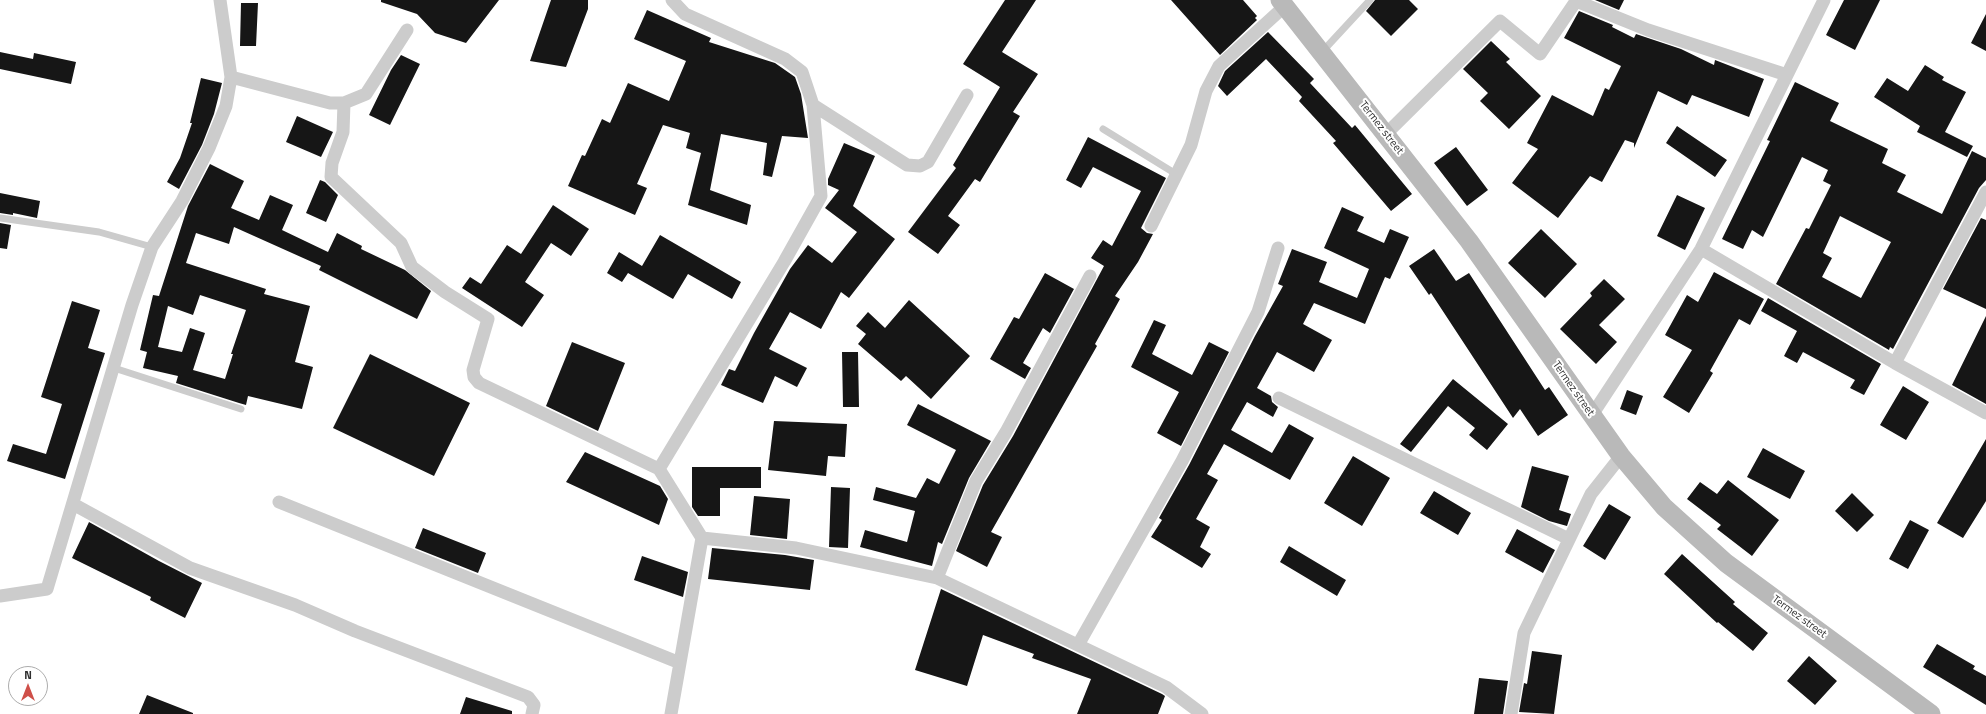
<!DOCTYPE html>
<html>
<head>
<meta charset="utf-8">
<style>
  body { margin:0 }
  #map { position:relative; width:1986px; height:714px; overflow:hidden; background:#fff; font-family:"Titillium Web",sans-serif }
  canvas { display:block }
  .north { position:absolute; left:8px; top:666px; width:40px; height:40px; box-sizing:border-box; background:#fff; border:1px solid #acacac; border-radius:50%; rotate:0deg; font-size:11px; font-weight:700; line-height:16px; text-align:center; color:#2f2f2f }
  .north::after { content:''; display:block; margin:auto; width:14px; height:18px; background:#cf5049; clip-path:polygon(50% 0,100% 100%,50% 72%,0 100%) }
</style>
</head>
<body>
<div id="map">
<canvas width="1986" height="714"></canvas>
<div class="north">N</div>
</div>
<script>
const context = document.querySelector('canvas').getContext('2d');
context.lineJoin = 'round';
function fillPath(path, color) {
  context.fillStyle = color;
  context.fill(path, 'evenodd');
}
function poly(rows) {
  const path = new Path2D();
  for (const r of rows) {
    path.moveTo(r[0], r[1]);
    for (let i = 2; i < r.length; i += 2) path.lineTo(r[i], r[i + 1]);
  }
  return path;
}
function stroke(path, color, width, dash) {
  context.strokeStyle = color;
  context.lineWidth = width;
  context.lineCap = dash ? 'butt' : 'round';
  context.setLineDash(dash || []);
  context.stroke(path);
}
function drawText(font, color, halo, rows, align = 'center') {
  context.font = font + ' "Titillium Web",sans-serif';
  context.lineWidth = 4;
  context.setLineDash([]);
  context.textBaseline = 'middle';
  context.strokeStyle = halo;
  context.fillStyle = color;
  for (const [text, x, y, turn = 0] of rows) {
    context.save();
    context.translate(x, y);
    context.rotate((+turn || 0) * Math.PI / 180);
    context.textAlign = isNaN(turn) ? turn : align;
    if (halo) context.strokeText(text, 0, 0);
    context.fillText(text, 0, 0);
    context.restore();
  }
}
const building = poly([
  [381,0,499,0,466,43,435,33,417,14,381,2],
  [551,0,588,0,588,9,566,67,530,61],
  [1005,0,1036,0,1002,52,1038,74,1013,112,1020,116,980,182,975,179,948,216,960,225,938,254,908,232,956,168,953,165,1000,87,963,64],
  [1171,0,1243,0,1257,16,1255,18,1257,20,1220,55],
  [1375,0,1409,0,1418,9,1391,36,1366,11],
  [1595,0,1624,0,1619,10],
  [1844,0,1880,0,1855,50,1826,35],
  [241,3,258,3,256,46,240,46],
  [647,10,711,38,709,42,775,63,795,77,801,94,808,138,782,136,772,177,763,175,767,143,721,134,710,190,751,205,747,225,688,205,701,153,686,148,690,133,663,125,637,184,647,188,635,215,568,186,582,155,585,156,602,119,610,123,628,83,669,101,686,61,634,39],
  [1579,11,1613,25,1612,27,1634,38,1636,34,1681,49,1714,65,1715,60,1764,79,1749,117,1692,95,1687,105,1658,91,1634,148,1634,143,1625,140,1602,182,1590,176,1558,218,1512,183,1538,149,1527,143,1552,95,1593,116,1605,88,1609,90,1621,66,1564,38],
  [1986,14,1986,51,1971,43],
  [1268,32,1314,79,1310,83,1352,128,1355,125,1412,194,1391,211,1333,143,1336,141,1299,101,1302,97,1266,59,1227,96,1218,86,1225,71],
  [1491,41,1510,59,1506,62,1541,96,1509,129,1480,101,1488,93,1463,69],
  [0,52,33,59,34,53,76,62,71,84,0,69],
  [401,55,420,64,390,125,369,115,391,70],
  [1925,65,1944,77,1942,80,1966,92,1945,132,1973,146,1967,157,1917,132,1920,126,1874,97,1887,78,1908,91],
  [201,78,222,83,214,114,202,145,179,189,167,182,180,158,192,123,190,123],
  [1795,82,1839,103,1830,121,1888,149,1882,163,1906,175,1897,192,1942,214,1972,151,1986,158,1986,180,1979,188,1893,349,1890,347,1889,350,1776,284,1806,228,1809,229,1831,185,1823,181,1828,170,1802,157,1763,237,1752,230,1743,249,1722,239,1770,141,1767,140],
  [1840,216,1891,242,1861,298,1822,277,1832,258,1823,253],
  [297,116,333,132,321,157,286,142],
  [1677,126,1727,160,1715,177,1666,143],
  [1088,137,1166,178,1141,228,1147,233,1153,234,1138,262,1115,296,1120,299,1095,344,1097,346,991,532,1002,537,987,567,956,551,983,485,1013,436,1104,266,1091,258,1103,240,1112,246,1141,191,1093,167,1081,188,1066,180],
  [844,143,875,156,853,206,895,239,849,298,841,292,821,329,790,312,769,349,807,368,797,387,775,376,763,403,721,385,729,369,735,371,754,333,790,269,808,245,832,263,857,232,825,208,839,190,828,185,828,179],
  [1456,147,1488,190,1467,206,1434,163],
  [210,164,244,181,231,208,259,220,270,195,293,205,282,230,328,252,337,233,362,246,361,249,405,270,431,291,417,319,319,270,321,266,234,227,229,244,196,233,186,263,266,289,264,294,310,306,295,362,313,367,302,409,248,396,246,405,239,403,176,383,178,376,143,368,147,352,140,350,153,295,159,296,188,206],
  [200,295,246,310,231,354,233,354,225,379,193,370,205,333,190,328,182,352,158,347,168,306,193,315],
  [320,180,325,182,338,195,326,222,306,213],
  [0,193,40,201,37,218,13,213,13,215,0,213],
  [1677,195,1705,208,1685,250,1657,236],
  [553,205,589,229,571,256,551,243,525,282,544,295,522,327,462,288,470,277,481,284,507,245,521,254],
  [1342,207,1364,217,1357,231,1384,243,1390,229,1409,237,1390,279,1385,277,1365,324,1314,303,1303,324,1332,340,1314,372,1277,352,1257,388,1271,396,1272,402,1278,407,1273,417,1247,402,1231,430,1272,453,1289,424,1314,438,1290,480,1224,444,1207,474,1218,480,1196,519,1210,527,1200,547,1211,554,1202,568,1151,537,1162,520,1159,518,1189,465,1255,336,1283,286,1278,284,1292,249,1327,262,1319,282,1357,298,1369,269,1324,248],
  [1981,218,1986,220,1986,309,1943,289],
  [0,223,11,225,7,249,0,248],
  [1541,229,1577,264,1545,298,1508,263],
  [660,235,741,282,732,299,688,274,673,299,628,273,622,282,607,273,619,252,642,266],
  [1434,249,1456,281,1469,273,1545,390,1549,387,1568,415,1538,436,1520,409,1513,418,1431,293,1429,295,1409,266],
  [1714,272,1764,299,1750,325,1739,319,1710,371,1713,373,1689,413,1663,397,1692,350,1665,335,1687,295,1698,302],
  [1045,273,1074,289,1050,333,1043,328,1023,363,1031,368,1025,379,990,359,1014,317,1019,319],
  [1604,279,1625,299,1599,325,1617,342,1596,364,1560,329,1592,296,1590,293],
  [1768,298,1881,364,1864,395,1850,388,1855,380,1803,352,1797,363,1784,356,1797,331,1761,311],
  [909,300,970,356,931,399,906,376,901,381,858,344,866,334,856,326,868,312,885,328],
  [72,301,100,310,88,348,105,353,65,479,7,461,13,444,46,454,62,404,41,397],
  [1986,316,1986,404,1952,385],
  [1154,320,1166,325,1152,354,1192,375,1209,342,1229,352,1181,446,1157,433,1179,392,1131,367],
  [572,342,625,363,598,431,546,406],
  [842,352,858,352,859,407,843,407],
  [370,354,470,403,434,476,333,428],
  [1453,379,1508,424,1487,450,1469,435,1475,428,1448,406,1411,452,1400,444],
  [1903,386,1929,402,1906,440,1880,425],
  [1627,390,1643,396,1636,415,1620,409],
  [918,404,991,441,969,478,942,544,938,542,932,566,860,547,865,530,907,542,915,511,873,500,876,487,916,498,927,478,939,484,956,450,907,425],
  [774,421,847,424,845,457,828,456,826,476,768,470],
  [1986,439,1986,501,1963,538,1937,523],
  [1763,448,1805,471,1790,499,1747,477],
  [585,452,660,486,668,499,659,525,566,482],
  [1353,456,1390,478,1362,526,1324,503],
  [1532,466,1569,476,1559,510,1571,514,1567,526,1549,521,1521,507],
  [692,467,761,467,761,488,720,488,720,516,698,516,692,507],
  [1728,480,1779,520,1752,556,1717,529,1721,525,1687,499,1700,482,1717,494],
  [831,487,850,488,848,548,829,547],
  [1434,491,1471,513,1458,535,1420,513],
  [1852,493,1874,515,1857,532,1835,511],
  [754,496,790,499,787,539,750,535],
  [1609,504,1631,517,1605,560,1583,546],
  [1910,520,1929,530,1908,569,1889,559],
  [89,522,159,561,202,583,185,618,150,600,151,597,72,558],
  [423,528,486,553,478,573,415,548],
  [1517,529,1555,550,1543,573,1505,552],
  [1289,546,1346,580,1337,596,1280,562],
  [712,548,785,555,814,560,810,590,708,579],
  [1682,554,1735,602,1733,604,1768,633,1753,651,1718,622,1717,623,1664,574],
  [642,556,688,572,683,597,634,580],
  [941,589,1162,694,1165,696,1158,714,1077,714,1091,679,1032,658,1034,654,983,635,967,686,915,670],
  [1937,644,1975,666,1973,669,1986,676,1986,705,1923,667],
  [1532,651,1562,655,1554,714,1519,712,1524,683,1527,684],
  [1809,656,1837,681,1815,705,1787,681],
  [1479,678,1508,681,1503,714,1474,714],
  [147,695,193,713,193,714,139,714],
  [466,697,512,711,512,714,460,714]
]);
const lane = poly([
  [1321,53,1370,0],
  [1103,129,1176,174],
  [0,218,99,232,152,247],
  [114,368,241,409]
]);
const street = poly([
  [672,0,685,14,785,59,802,72,813,105,907,165,920,166,928,162,967,95],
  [231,77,330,103,344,103,366,94,407,30],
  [344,103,343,132,332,163,331,177,401,243,412,267,445,292,488,319,473,370,474,377,479,383,659,469,702,538],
  [1386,134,1500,21,1540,54,1576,1,1648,30,1787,75],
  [1151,226,1191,145,1206,91,1219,66,1285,6],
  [1701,249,1895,363,1986,413],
  [1090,276,1006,432,976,481,937,578,1166,687,1202,714],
  [1895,363,1986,192],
  [1279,398,1569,539],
  [1592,415,1701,249,1824,0],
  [659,469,784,262,821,196,813,105],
  [279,502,680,663],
  [73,504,190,568,295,605,355,631,528,697,534,705,532,714],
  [0,596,47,589,132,305,152,247,182,201,209,148,226,106,231,77,220,0],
  [1078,645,1182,461,1258,312,1278,248],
  [671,714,702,538,796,548,937,578],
  [1511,714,1524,633,1591,494,1621,456]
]);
const secondary = poly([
  [1280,0,1469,241,1621,456,1664,507,1726,563,1931,714]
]);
const streetNames = [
  ["Termez street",1381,128,52],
  ["Termez street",1573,389,55],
  ["Termez street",1799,617,36]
];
fillPath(building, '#161616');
stroke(lane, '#ccc', 7);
stroke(street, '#ccc', 13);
stroke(secondary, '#b9b9b9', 19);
drawText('11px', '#2f2f2f', '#fff', streetNames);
</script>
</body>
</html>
